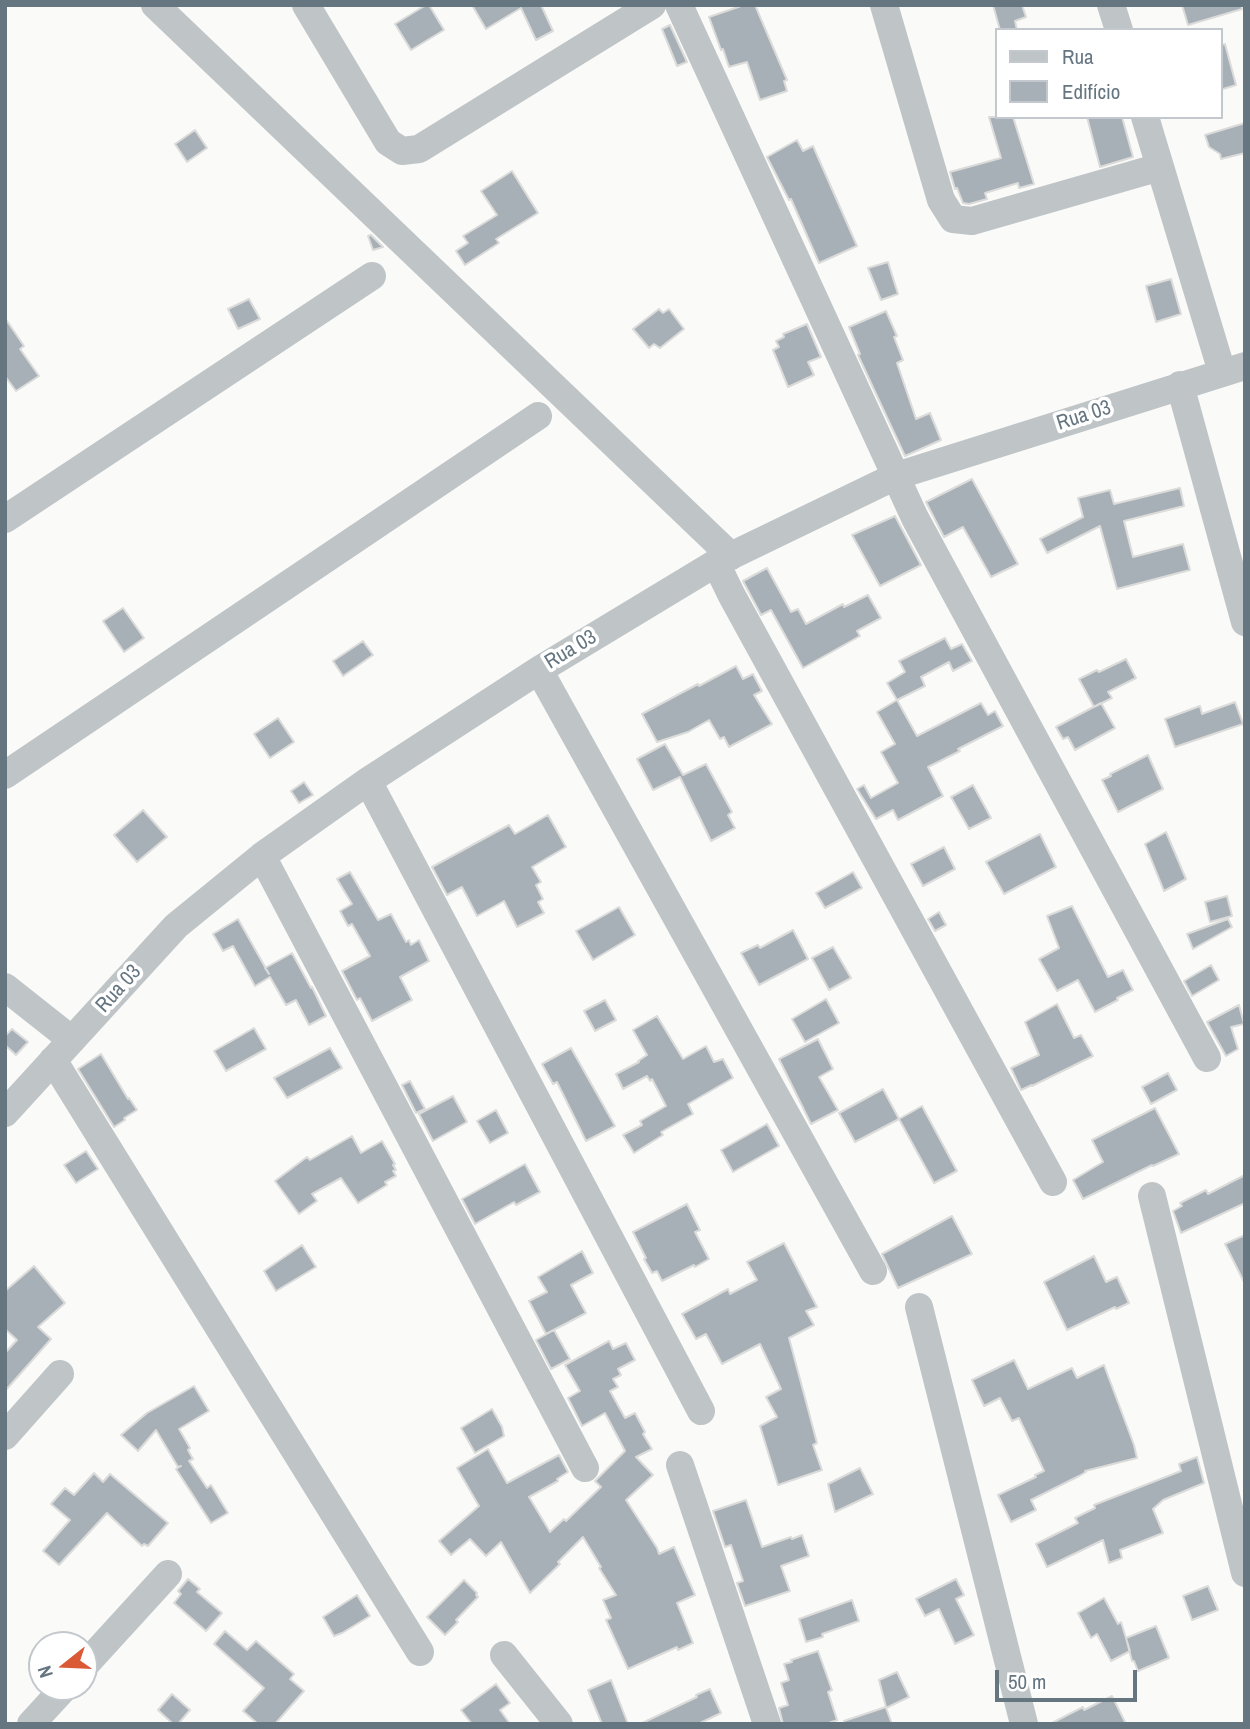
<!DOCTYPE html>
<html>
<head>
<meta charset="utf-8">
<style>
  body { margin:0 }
  #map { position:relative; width:1250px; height:1729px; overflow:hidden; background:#fafaf8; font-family:"Archivo Narrow",sans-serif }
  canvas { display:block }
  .frame { position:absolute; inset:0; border:7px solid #667681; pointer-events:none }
  .legend { position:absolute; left:995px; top:28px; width:228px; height:91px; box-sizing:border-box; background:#fff; border:2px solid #c2c8cd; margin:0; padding:9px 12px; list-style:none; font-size:21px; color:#667681 }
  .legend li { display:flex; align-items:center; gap:14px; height:35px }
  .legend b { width:35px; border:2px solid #c2c8cd }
  .north { position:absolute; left:28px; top:1631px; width:70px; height:70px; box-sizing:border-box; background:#fff; border:2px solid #c2c8cd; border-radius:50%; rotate:252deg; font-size:19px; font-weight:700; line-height:28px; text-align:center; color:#667681 }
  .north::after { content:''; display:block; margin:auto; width:24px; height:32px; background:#db5a36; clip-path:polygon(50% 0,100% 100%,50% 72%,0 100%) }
  .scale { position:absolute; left:995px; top:1670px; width:142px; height:32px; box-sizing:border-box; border:4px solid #667681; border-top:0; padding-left:9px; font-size:21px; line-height:24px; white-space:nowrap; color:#667681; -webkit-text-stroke:5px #fff; paint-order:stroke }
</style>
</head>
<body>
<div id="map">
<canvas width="1250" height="1729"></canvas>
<div class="frame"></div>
<ul class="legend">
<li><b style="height:9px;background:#bfc4c7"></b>Rua</li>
<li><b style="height:19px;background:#a8b0b7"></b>Edifício</li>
</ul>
<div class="north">N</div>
<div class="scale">50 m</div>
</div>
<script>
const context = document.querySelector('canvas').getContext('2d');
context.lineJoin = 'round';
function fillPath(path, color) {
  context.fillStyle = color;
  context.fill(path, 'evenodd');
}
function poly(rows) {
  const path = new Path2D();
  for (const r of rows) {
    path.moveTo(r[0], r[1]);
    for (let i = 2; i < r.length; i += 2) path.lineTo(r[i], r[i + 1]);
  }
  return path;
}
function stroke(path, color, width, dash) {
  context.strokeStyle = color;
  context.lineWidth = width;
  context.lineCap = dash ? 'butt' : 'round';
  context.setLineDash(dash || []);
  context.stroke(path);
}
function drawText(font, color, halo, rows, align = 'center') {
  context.font = font + ' "Archivo Narrow",sans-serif';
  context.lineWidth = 7;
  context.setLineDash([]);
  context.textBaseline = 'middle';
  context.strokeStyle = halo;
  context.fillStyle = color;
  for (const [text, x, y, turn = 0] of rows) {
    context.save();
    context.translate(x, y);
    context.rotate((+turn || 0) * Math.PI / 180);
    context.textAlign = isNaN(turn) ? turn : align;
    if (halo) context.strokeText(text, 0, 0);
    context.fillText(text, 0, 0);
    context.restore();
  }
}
const building = poly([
  [426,5,429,5,444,30,411,50,395,24,426,5],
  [472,5,541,5,553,31,536,40,521,8,486,29,472,5],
  [744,5,755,5,787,80,784,81,787,91,760,100,747,62,729,67,723,49,721,50,709,17,744,5],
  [993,5,1022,5,1026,17,1015,21,1017,30,1000,30,993,5],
  [1182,5,1241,5,1242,9,1188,25,1182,5],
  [670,25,687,62,677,66,662,29,670,25],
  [1225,44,1236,85,1220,90,1220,45,1225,44],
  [989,117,1013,117,1034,184,1019,188,1018,183,985,193,987,199,969,204,963,203,957,188,955,189,950,172,1001,158,989,117],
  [1087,117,1122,117,1133,157,1100,167,1087,117],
  [1245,123,1245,153,1221,159,1220,154,1209,147,1205,135,1245,123],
  [195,130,207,148,187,162,175,144,195,130],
  [797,140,803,151,813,146,857,246,819,263,791,199,789,200,767,157,797,140],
  [512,171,538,213,496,239,499,243,465,265,456,251,468,243,463,236,497,215,481,191,512,171],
  [371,235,383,247,373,250,368,236,371,235],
  [888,262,898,294,881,300,868,268,888,262],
  [1171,279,1181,314,1156,322,1146,286,1171,279],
  [249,299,260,319,238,329,228,309,249,299],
  [659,309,663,313,669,309,684,329,660,348,654,344,649,348,633,329,659,309],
  [886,311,897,336,894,337,903,360,897,363,916,419,930,413,941,440,905,456,858,355,860,354,849,327,886,311],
  [5,318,24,346,20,349,39,376,16,391,5,376,5,318],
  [807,324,821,357,808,362,814,375,788,387,773,350,779,347,776,341,784,337,783,334,807,324],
  [972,479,1018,564,991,577,963,527,944,537,926,502,972,479],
  [1180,488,1184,506,1124,521,1133,557,1183,544,1190,570,1117,589,1100,526,1047,553,1040,539,1083,517,1078,498,1110,490,1114,504,1180,488],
  [895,516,921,565,880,586,852,535,895,516],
  [767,568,791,612,798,609,806,624,843,604,844,607,868,595,881,618,857,631,860,636,803,668,771,610,761,615,743,581,767,568],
  [123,608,144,638,124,652,103,621,123,608],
  [945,638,951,649,962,644,972,661,953,671,949,662,921,677,925,686,897,700,887,683,905,672,899,661,945,638],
  [363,641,373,655,343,676,333,661,363,641],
  [1126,659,1136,678,1108,692,1112,698,1094,707,1079,679,1097,670,1099,672,1126,659],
  [736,666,743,679,753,674,762,691,754,695,772,724,729,747,724,737,720,739,709,720,688,732,657,742,642,714,698,684,699,686,736,666],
  [897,700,917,736,981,703,988,715,995,711,1003,726,958,749,960,751,928,767,943,796,898,820,893,810,876,819,857,789,864,785,871,798,898,783,881,752,895,744,877,712,897,700],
  [1235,702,1243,724,1175,747,1165,719,1200,706,1202,714,1235,702],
  [1101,703,1115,728,1075,750,1068,737,1063,739,1056,727,1101,703],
  [278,718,294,742,270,758,254,734,278,718],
  [665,744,683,775,706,764,732,812,728,815,735,828,711,841,680,777,653,790,637,759,665,744],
  [1148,755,1163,789,1118,812,1102,780,1111,776,1110,774,1148,755],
  [304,782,313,795,299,803,291,791,304,782],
  [973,785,991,818,969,829,951,797,973,785],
  [143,810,167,837,137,862,114,835,143,810],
  [548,815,566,847,532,867,541,882,536,885,543,899,538,902,544,913,517,927,504,901,477,916,462,887,447,895,432,867,509,825,515,834,548,815],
  [1166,832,1186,879,1164,891,1145,844,1166,832],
  [1040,834,1056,867,1004,894,986,862,1040,834],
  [944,847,955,869,923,886,911,864,944,847],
  [350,872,378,920,391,914,406,942,409,940,411,945,419,940,429,961,400,977,412,1000,372,1021,360,998,357,1000,342,971,370,956,352,924,348,926,340,911,352,904,337,879,350,872],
  [853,872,862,888,825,908,816,893,853,872],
  [1227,896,1232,916,1210,922,1205,902,1227,896],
  [1072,906,1108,977,1123,970,1133,990,1117,998,1118,1000,1095,1012,1078,980,1057,991,1039,959,1059,948,1047,916,1072,906],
  [619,907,635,935,593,960,576,931,619,907],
  [939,912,946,925,935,931,928,919,939,912],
  [238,919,269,974,265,968,292,953,311,988,312,987,326,1016,309,1025,296,1000,286,1005,270,977,255,986,233,946,223,951,213,934,238,919],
  [1228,919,1232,927,1193,949,1187,934,1228,919],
  [793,930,808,959,759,985,741,953,758,945,760,948,793,930],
  [833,947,851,978,829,990,812,958,833,947],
  [1211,965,1219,980,1192,996,1184,981,1211,965],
  [826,999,839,1023,805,1042,792,1019,826,999],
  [605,1000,616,1020,595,1031,584,1011,605,1000],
  [1057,1004,1074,1038,1081,1035,1093,1056,1032,1086,1032,1085,1021,1090,1011,1068,1039,1055,1025,1022,1057,1004],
  [1239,1005,1244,1024,1231,1027,1238,1049,1226,1056,1207,1022,1239,1005],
  [657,1016,683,1059,706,1046,714,1062,723,1059,733,1078,688,1104,693,1114,661,1132,663,1135,634,1153,623,1135,642,1125,640,1121,666,1106,652,1079,650,1081,647,1076,623,1089,616,1074,639,1062,638,1061,647,1055,633,1030,657,1016],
  [254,1028,266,1049,226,1071,214,1051,254,1028],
  [12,1029,28,1042,16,1055,5,1045,5,1036,12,1029],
  [818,1039,833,1069,819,1077,838,1110,811,1124,779,1059,818,1039],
  [330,1048,342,1068,287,1098,274,1078,330,1048],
  [571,1048,615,1126,586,1141,557,1082,553,1084,542,1064,571,1048],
  [101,1054,128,1099,129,1098,137,1110,124,1118,125,1120,114,1127,78,1069,101,1054],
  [1168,1073,1177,1090,1151,1104,1142,1087,1168,1073],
  [410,1081,425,1109,416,1113,402,1085,410,1081],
  [883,1089,899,1119,922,1106,957,1171,934,1183,899,1119,855,1142,839,1113,883,1089],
  [453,1096,467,1122,433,1141,419,1114,453,1096],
  [1155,1108,1179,1154,1153,1166,1152,1165,1083,1199,1073,1180,1103,1162,1092,1140,1155,1108],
  [496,1110,508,1133,490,1143,477,1121,496,1110],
  [767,1124,779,1146,733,1172,721,1150,767,1124],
  [352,1136,361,1153,382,1141,395,1164,393,1165,396,1170,393,1171,396,1176,385,1182,387,1185,358,1203,341,1178,312,1194,317,1201,299,1214,275,1181,307,1157,310,1160,352,1136],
  [86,1151,98,1169,76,1183,64,1165,86,1151],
  [525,1164,540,1192,516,1205,514,1202,475,1224,462,1199,525,1164],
  [1245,1175,1245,1203,1181,1233,1173,1211,1182,1206,1180,1203,1206,1190,1208,1194,1245,1175],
  [687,1204,700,1230,695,1232,709,1259,695,1267,694,1265,662,1281,657,1271,652,1273,644,1259,646,1258,633,1232,687,1204],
  [952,1216,972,1254,898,1288,882,1254,952,1216],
  [1245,1235,1245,1284,1225,1244,1245,1235],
  [784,1243,817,1307,806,1311,814,1325,789,1338,817,1443,813,1445,822,1470,778,1485,760,1426,777,1417,766,1397,781,1389,760,1344,722,1364,706,1334,696,1339,682,1314,728,1289,730,1294,757,1280,747,1262,784,1243],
  [302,1245,316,1267,276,1291,264,1271,302,1245],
  [582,1251,593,1273,571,1285,586,1313,546,1334,529,1301,547,1292,538,1277,582,1251],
  [1094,1256,1106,1282,1117,1277,1129,1303,1116,1309,1115,1307,1067,1330,1044,1282,1094,1256],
  [34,1266,65,1303,38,1327,51,1339,5,1391,5,1353,17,1340,5,1329,5,1291,34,1266],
  [554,1330,570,1359,551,1369,536,1340,554,1330],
  [609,1341,613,1349,626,1343,635,1360,618,1369,621,1375,613,1379,618,1387,610,1391,625,1418,635,1413,645,1432,643,1434,652,1449,636,1457,653,1475,626,1500,657,1548,659,1554,674,1547,695,1595,677,1603,693,1643,678,1650,677,1647,628,1669,606,1620,611,1618,603,1600,616,1595,599,1568,601,1567,583,1537,558,1562,560,1564,530,1593,501,1542,486,1556,470,1539,451,1555,439,1541,479,1506,457,1468,488,1449,507,1483,559,1455,568,1472,557,1479,558,1481,529,1497,550,1532,564,1519,566,1521,601,1487,595,1481,625,1451,605,1413,582,1426,568,1398,580,1391,565,1365,609,1341],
  [1014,1360,1028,1389,1072,1368,1077,1378,1104,1365,1134,1445,1137,1458,1085,1471,1086,1472,1079,1476,1031,1500,1036,1510,1011,1522,998,1495,1036,1477,1035,1475,1044,1471,1019,1418,1012,1421,1000,1398,984,1406,972,1380,1014,1360],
  [194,1386,209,1411,179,1429,190,1448,188,1450,193,1459,189,1461,207,1488,211,1485,228,1513,211,1523,176,1469,181,1466,178,1467,156,1430,138,1451,121,1435,147,1413,194,1386],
  [492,1409,502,1427,504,1436,475,1453,461,1428,492,1409],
  [1197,1457,1204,1483,1163,1500,1153,1509,1163,1533,1120,1550,1122,1558,1109,1563,1103,1540,1047,1567,1036,1544,1078,1523,1075,1518,1095,1508,1094,1505,1181,1471,1179,1464,1197,1457],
  [860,1468,873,1494,835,1512,828,1484,860,1468],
  [94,1473,103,1482,110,1474,168,1523,148,1546,144,1544,142,1546,107,1513,59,1565,43,1551,70,1520,51,1504,65,1488,74,1495,94,1473],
  [746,1500,762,1547,791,1537,792,1539,802,1535,809,1556,781,1566,790,1591,745,1606,737,1583,743,1581,731,1545,725,1547,713,1511,746,1500],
  [188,1579,200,1589,197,1592,222,1613,206,1631,174,1603,181,1594,178,1591,188,1579],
  [956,1579,964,1595,956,1599,974,1635,955,1644,939,1609,925,1616,916,1599,956,1579],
  [464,1580,477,1593,476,1595,478,1597,456,1620,458,1622,445,1635,427,1617,464,1580],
  [1208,1586,1218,1610,1192,1620,1183,1596,1208,1586],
  [357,1595,370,1616,342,1633,334,1636,323,1617,357,1595],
  [1104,1598,1118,1624,1121,1622,1130,1651,1111,1661,1097,1634,1091,1638,1078,1613,1104,1598],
  [852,1600,859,1621,822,1634,823,1637,806,1642,799,1619,852,1600],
  [1156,1626,1169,1658,1138,1671,1134,1661,1132,1661,1126,1638,1156,1626],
  [225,1631,247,1650,256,1641,294,1674,290,1679,304,1691,275,1724,258,1724,243,1711,264,1688,214,1644,225,1631],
  [818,1651,832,1690,828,1692,837,1720,826,1724,783,1724,779,1708,788,1705,781,1683,789,1680,784,1664,792,1662,791,1660,818,1651],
  [897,1672,909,1697,886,1708,892,1724,845,1724,844,1721,886,1707,879,1680,897,1672],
  [611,1680,628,1724,602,1724,588,1690,611,1680],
  [496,1684,510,1703,500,1710,510,1724,472,1724,461,1710,496,1684],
  [710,1689,721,1713,698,1724,640,1724,697,1697,696,1695,710,1689],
  [172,1694,190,1710,178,1724,173,1724,158,1710,172,1694],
  [1112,1696,1126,1724,1050,1724,1083,1707,1084,1710,1112,1696]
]);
const minor = poly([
  [155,5,731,556],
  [306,5,388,142,402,151,419,149,652,5],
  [679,5,915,518,1207,1058],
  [884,5,941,200,953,219,972,221,1160,167],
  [1111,5,1119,30],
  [1145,117,1222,372],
  [1180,385,1245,622],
  [5,519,372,276],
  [716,563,731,594,1053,1182],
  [539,670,873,1271],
  [5,775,538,416],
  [368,781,701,1411],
  [262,856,585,1468],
  [5,987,72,1040],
  [53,1060,420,1652],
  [5,1113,176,926,262,856,368,781,539,670,716,563,896,476,1245,366],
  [1152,1196,1245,1573],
  [919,1307,1024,1724],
  [5,1436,60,1374],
  [680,1465,767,1724],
  [504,1655,559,1724],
  [84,1666,168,1574],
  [31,1724,65,1687]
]);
const streetNames = [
  ["Rua 03",1084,416,-18],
  ["Rua 03",571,650,-31],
  ["Rua 03",119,989,-48]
];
fillPath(building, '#a8b0b7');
stroke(building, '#dbdbda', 2);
stroke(minor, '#bfc4c7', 28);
drawText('21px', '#667681', '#fff', streetNames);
</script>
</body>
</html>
